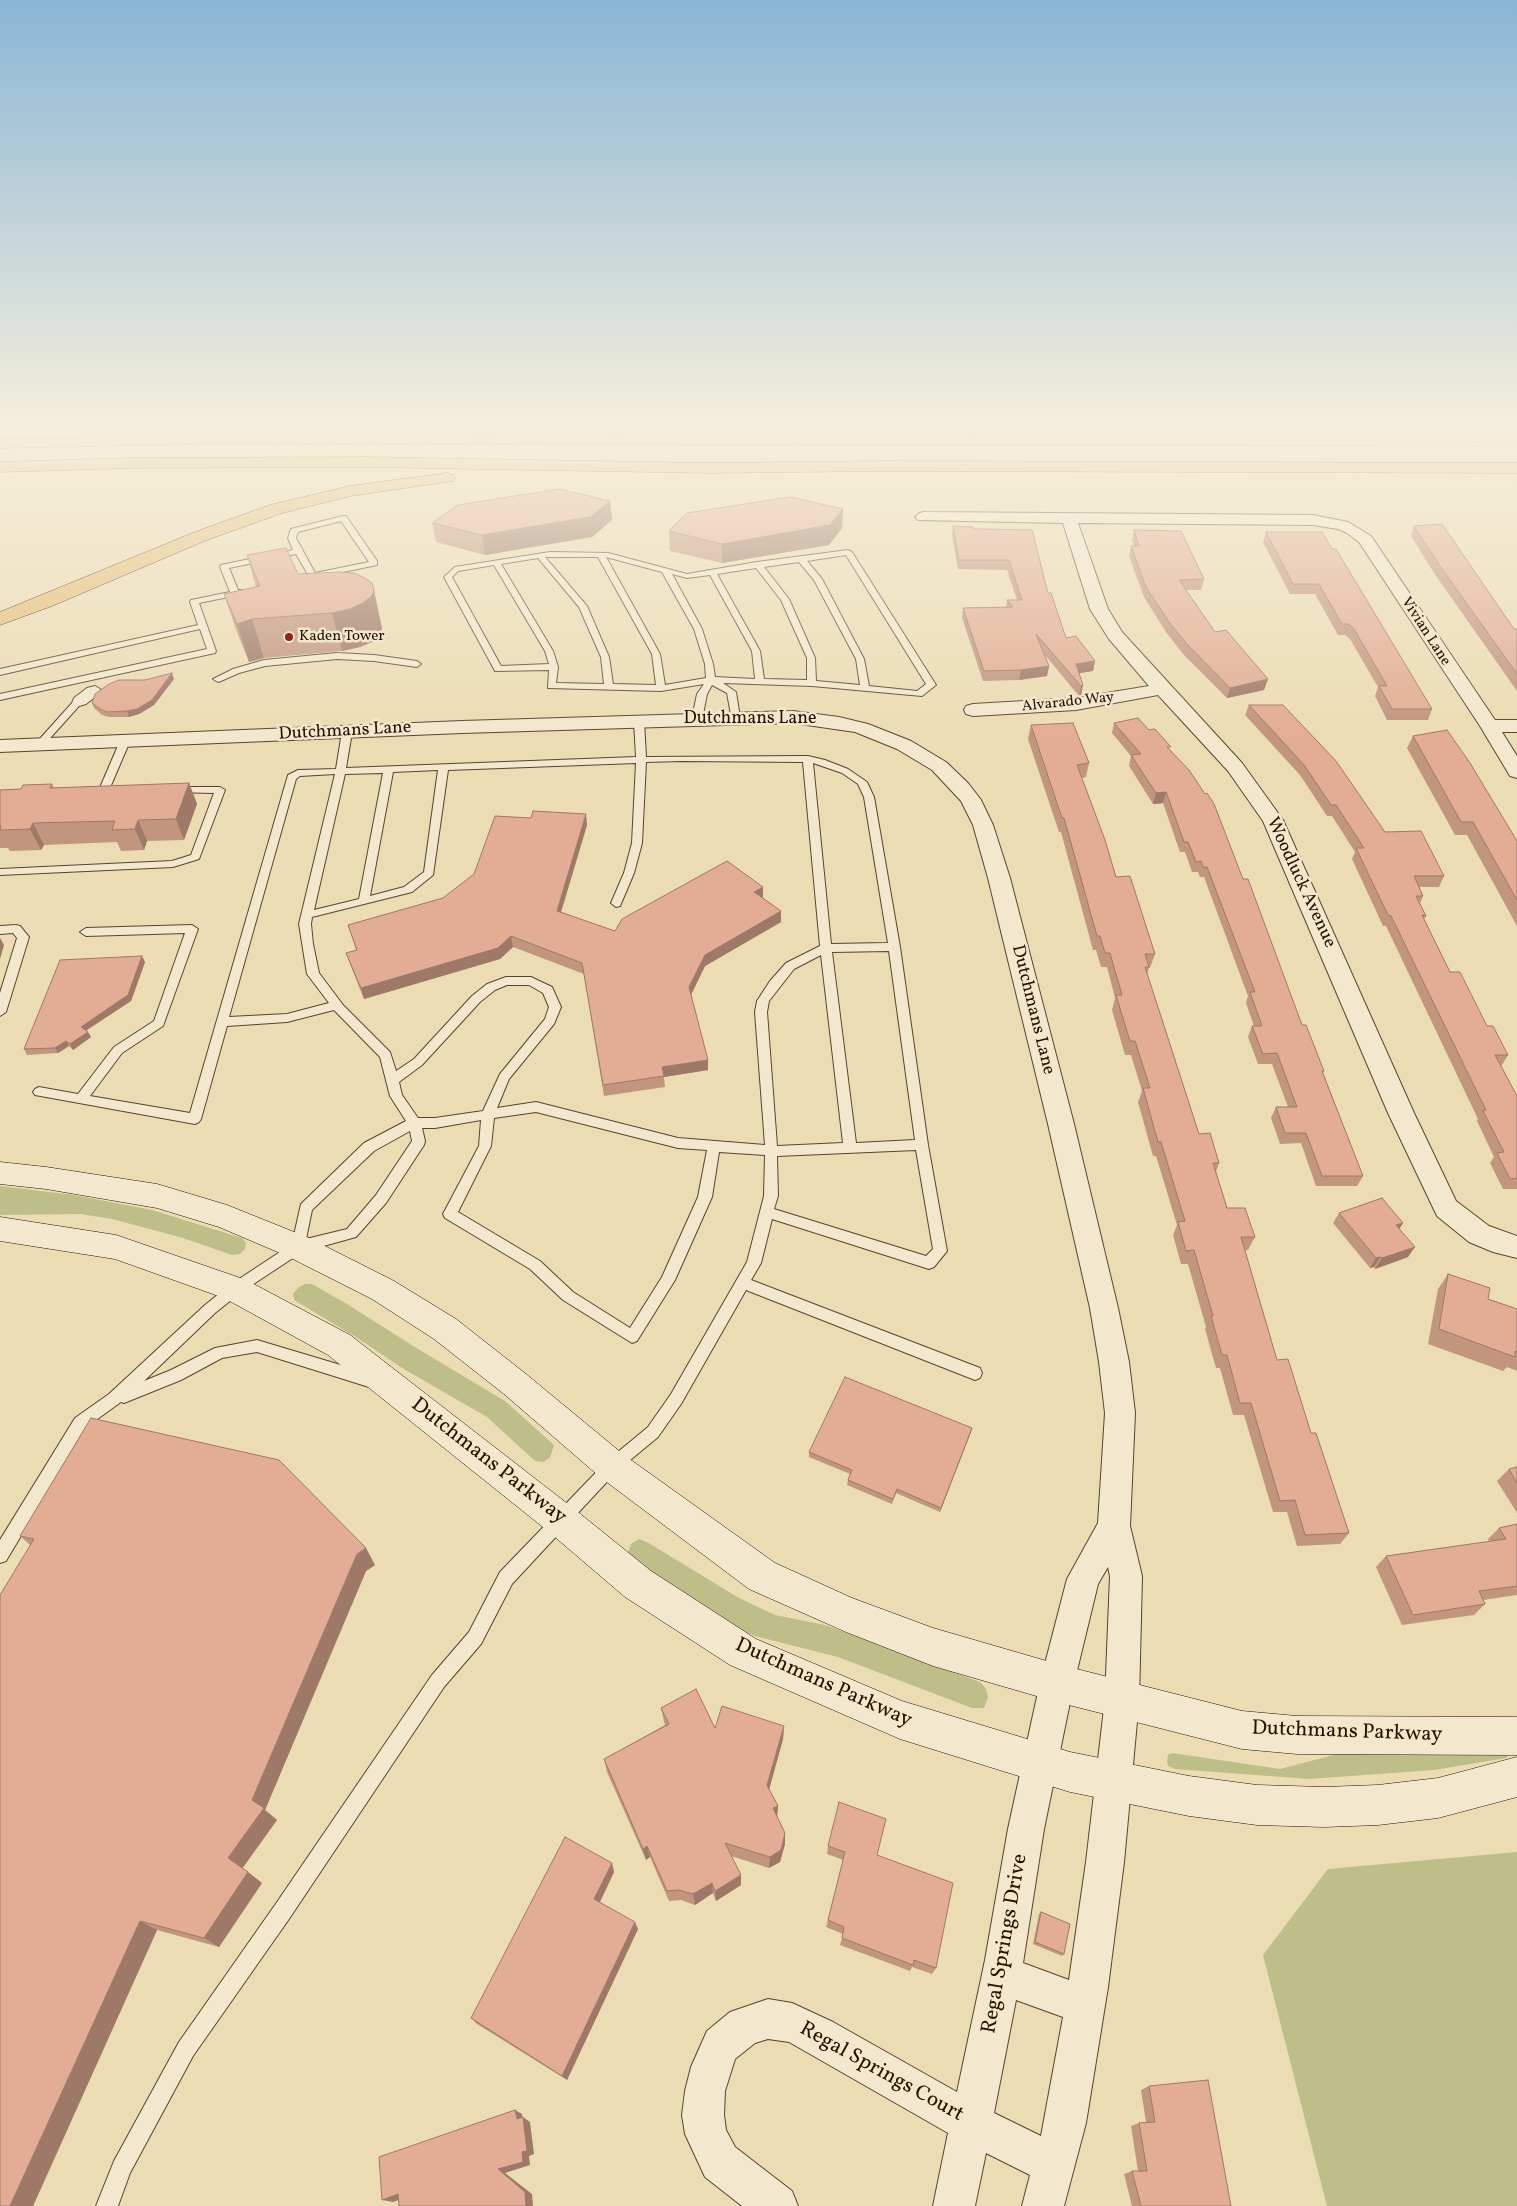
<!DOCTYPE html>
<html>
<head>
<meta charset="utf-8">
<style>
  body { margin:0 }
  canvas { display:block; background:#ecdcb4 }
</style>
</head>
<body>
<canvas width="1517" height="2206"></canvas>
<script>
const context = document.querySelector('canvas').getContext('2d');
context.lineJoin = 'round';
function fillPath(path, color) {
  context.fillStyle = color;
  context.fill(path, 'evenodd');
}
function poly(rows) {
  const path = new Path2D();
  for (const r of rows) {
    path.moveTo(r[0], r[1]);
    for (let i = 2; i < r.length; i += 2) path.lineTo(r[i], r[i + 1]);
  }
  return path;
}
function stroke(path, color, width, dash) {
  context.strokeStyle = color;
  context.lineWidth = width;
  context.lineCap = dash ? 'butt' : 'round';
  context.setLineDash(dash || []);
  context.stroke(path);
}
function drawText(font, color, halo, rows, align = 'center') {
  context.font = font + ' Vollkorn,serif';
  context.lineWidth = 5;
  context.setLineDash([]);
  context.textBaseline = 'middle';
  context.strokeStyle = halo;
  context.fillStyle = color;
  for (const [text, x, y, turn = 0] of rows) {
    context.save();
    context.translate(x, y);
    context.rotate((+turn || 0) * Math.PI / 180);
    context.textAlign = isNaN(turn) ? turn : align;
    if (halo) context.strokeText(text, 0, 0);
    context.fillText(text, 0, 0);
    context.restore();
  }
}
const green = poly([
  [0,1186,74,1195,152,1210,242,1238,246,1243,245,1249,240,1254,232,1255,183,1238,112,1219,80,1214,0,1215],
  [305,1284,312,1284,347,1304,418,1349,505,1401,554,1445,550,1458,543,1462,535,1461,487,1417,402,1368,359,1339,294,1300,293,1294,298,1288],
  [639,1539,647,1542,739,1598,775,1615,825,1625,980,1682,986,1689,988,1697,984,1708,972,1708,838,1657,755,1636,730,1625,631,1560,628,1552,631,1544],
  [1508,1752,1507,1758,1434,1770,1309,1779,1175,1769,1168,1766,1167,1761,1168,1755,1172,1753,1280,1769,1341,1753],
  [1517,1852,1517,2206,1327,2206,1263,1955,1328,1869]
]);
const service = poly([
  [343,516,346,516,377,561,377,565,313,578,310,578,296,554,229,568,238,590,243,590,243,594,199,603,216,651,215,653,0,700,0,694,207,649,200,629,0,675,0,669,198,625,190,602,191,600,230,592,220,567,221,565,293,550,288,538,291,529,343,516],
  [341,521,369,562,315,573,296,538,298,532,341,521],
  [848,550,852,552,936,685,922,696,812,686,723,683,736,692,740,718,735,721,732,720,727,693,712,685,707,694,702,719,697,722,692,719,697,694,704,684,661,691,548,688,549,670,495,671,444,577,455,567,550,552,608,553,687,574,757,562,848,550],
  [846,555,926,684,917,691,869,686,864,659,822,579,807,561,846,555],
  [545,557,598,557,652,654,656,685,613,684,609,657,587,606,545,557],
  [606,557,662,572,694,629,705,664,706,678,665,685,660,654,606,557],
  [538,558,579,607,601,657,604,684,556,683,558,667,553,651,501,564,538,558],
  [799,562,814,580,856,659,860,685,816,681,815,658,789,599,764,567,799,562],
  [494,565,545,651,549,664,501,666,452,577,458,571,494,565],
  [756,568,781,600,807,658,807,680,764,679,760,651,717,574,756,568],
  [672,574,687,578,710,575,752,651,755,679,715,677,713,664,702,629,672,574],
  [337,653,374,655,417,661,421,664,417,667,374,661,337,659,265,666,239,673,221,681,218,682,213,679,233,669,264,660,337,653],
  [95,686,100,689,100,693,86,704,79,706,43,746,37,746,37,742,72,703,74,698,87,688,95,686],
  [639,718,644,721,646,757,808,756,825,760,848,769,867,782,874,797,900,947,928,1145,947,1251,934,1267,929,1269,772,1219,761,1263,751,1280,980,1368,982,1373,980,1378,975,1380,746,1290,681,1404,658,1437,617,1471,512,1584,481,1644,444,1687,289,1919,193,2056,130,2173,118,2206,96,2206,114,2161,179,2042,275,1905,432,1675,469,1632,500,1572,607,1461,648,1427,671,1394,747,1262,764,1196,765,1155,719,1152,712,1197,675,1280,637,1341,632,1343,563,1300,530,1269,445,1218,443,1214,479,1146,481,1120,435,1128,422,1128,425,1141,424,1145,386,1203,356,1237,302,1252,240,1293,215,1313,144,1381,171,1370,215,1348,257,1340,374,1375,376,1380,374,1385,369,1387,257,1352,222,1358,181,1380,124,1403,121,1402,85,1428,6,1561,0,1563,0,1540,75,1418,109,1394,205,1305,230,1285,292,1244,301,1204,364,1143,406,1121,390,1096,380,1057,334,1010,287,1022,227,1026,201,1119,199,1122,195,1124,35,1095,33,1092,35,1089,39,1087,78,1094,114,1047,154,1021,185,933,86,936,80,932,86,928,192,925,198,929,163,1026,122,1053,90,1096,190,1113,288,775,298,770,336,769,342,732,347,729,352,732,346,768,636,757,634,721,639,718],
  [682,761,803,762,820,946,786,963,770,981,757,1001,755,1012,765,1145,678,1138,536,1102,497,1108,509,1079,554,1024,561,1007,552,987,531,977,506,977,487,984,472,996,414,1059,396,1071,390,1052,343,1005,319,973,313,944,311,924,312,917,412,892,433,875,448,770,636,763,632,843,624,873,611,903,616,907,620,906,634,873,642,843,646,762,682,761],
  [813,763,842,773,858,784,864,797,888,943,831,944,813,763],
  [438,770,424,872,404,887,370,896,393,772,438,770],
  [383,773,359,899,314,910,345,774,383,773],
  [335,774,299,924,307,974,329,1003,287,1014,229,1017,296,779,300,776,335,774],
  [889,951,915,1140,856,1143,832,952,889,951],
  [821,955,843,1143,777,1146,767,1012,769,1001,794,969,821,955],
  [507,985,529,985,543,993,549,1007,545,1019,500,1074,483,1111,435,1118,418,1118,402,1095,399,1082,422,1065,480,1002,495,990,507,985],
  [536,1112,678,1148,707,1150,698,1197,662,1277,630,1328,573,1292,540,1261,458,1212,491,1146,494,1118,536,1112],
  [410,1131,412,1141,376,1195,347,1229,306,1239,312,1210,374,1151,410,1131],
  [916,1150,933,1249,926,1256,774,1209,778,1196,777,1156,916,1150],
  [125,738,130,741,109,790,104,793,100,792,99,790,120,741,125,738],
  [175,787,220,787,225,790,199,859,173,867,0,875,0,869,172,861,191,855,214,793,171,792,170,790,175,787],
  [16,925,20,926,29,937,6,1012,0,1016,0,993,17,938,13,933,0,934,0,926,16,925]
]);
const minor = poly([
  [923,512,1313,515,1348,522,1371,536,1495,720,1517,720,1517,732,1502,732,1517,756,1517,778,1510,776,1480,726,1359,542,1347,533,1338,529,1313,525,1078,523,1108,609,1122,632,1242,763,1283,820,1414,1113,1456,1201,1489,1226,1517,1236,1517,1258,1493,1252,1469,1242,1437,1216,1388,1113,1263,821,1228,771,1158,695,1076,710,973,716,966,714,964,710,966,706,973,704,1076,698,1149,686,1109,639,1090,609,1063,523,918,520,915,517,918,514,923,512],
  [793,711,839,717,868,724,911,741,946,762,968,783,981,800,993,825,1010,878,1074,1124,1118,1308,1129,1362,1135,1413,1130,1526,1142,1576,1139,1700,1124,1862,1108,1987,1086,2123,1064,2206,1022,2206,1030,2175,986,2153,975,2206,933,2206,948,2133,789,2042,768,2039,755,2043,735,2059,725,2091,724,2115,726,2130,735,2147,792,2191,798,2206,742,2206,705,2177,685,2134,682,2115,685,2091,691,2067,707,2031,730,2012,768,1999,792,2003,833,2022,957,2092,985,1960,1008,1829,1040,1683,1067,1579,1098,1523,1105,1413,1099,1362,1090,1308,1048,1124,988,878,973,825,961,801,932,770,897,749,855,732,793,723,462,733,0,752,0,740,462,721,793,711],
  [1108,1567,1110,1576,1105,1700,1086,1862,1069,1980,1023,1963,1044,1829,1074,1683,1098,1584,1108,1567],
  [1016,2000,1063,2017,1041,2136,994,2113,1016,2000]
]);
const secondary = poly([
  [0,1162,46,1167,157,1184,227,1205,309,1238,394,1281,456,1319,526,1374,624,1455,775,1563,852,1598,933,1628,1057,1664,1242,1711,1297,1716,1517,1717,1517,1755,1297,1754,1242,1749,1057,1702,933,1666,846,1632,749,1589,600,1477,504,1394,434,1339,372,1299,287,1256,219,1227,157,1208,46,1189,0,1184,0,1162],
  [0,1217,116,1235,246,1280,350,1335,573,1508,651,1571,756,1639,902,1701,1070,1752,1189,1776,1257,1785,1324,1787,1378,1785,1438,1778,1517,1757,1517,1797,1438,1818,1378,1825,1324,1827,1257,1825,1189,1816,1070,1792,900,1739,730,1665,625,1597,549,1532,328,1355,224,1298,115,1259,0,1241,0,1217]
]);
const motorway = poly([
  [204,434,1517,436,1517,446,204,444,0,448,0,438,204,434],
  [365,457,709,463,885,461,1517,463,1517,473,885,471,709,473,365,467,130,468,0,472,0,462,130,458,365,457],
  [447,473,453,475,455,478,453,481,350,496,282,513,207,540,52,606,0,625,0,612,195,532,270,505,350,486,447,473]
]);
const wall = poly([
  [610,501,612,520,592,537,485,555,436,542,432,523],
  [843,509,842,528,829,545,722,563,670,551,669,531],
  [953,526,974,529,1048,593,1066,638,1095,661,1093,671,1079,673,1083,685,1081,695,1079,696,1045,655,1049,666,1047,676,1019,680,983,681,962,618,963,608,1006,607,1007,600,1017,600,1007,570,958,569,952,536],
  [1414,526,1514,629,1517,629,1517,691,1434,573,1411,536],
  [1134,530,1204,579,1201,590,1186,590,1215,632,1268,679,1264,690,1227,698,1183,654,1166,632,1144,597,1129,556,1131,546,1134,546,1132,540],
  [1266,532,1332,549,1432,709,1428,720,1387,720,1375,696,1378,687,1350,639,1345,635,1338,635,1315,594,1290,594,1263,542],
  [247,555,382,628,381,635,372,642,360,647,342,651,264,658,249,662,237,632,224,594,256,587],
  [174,679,154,705,139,714,129,717,109,717,102,715,94,708,92,703],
  [1249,705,1385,832,1444,876,1439,887,1419,887,1423,896,1420,903,1426,916,1424,919,1450,972,1487,1026,1508,1055,1502,1065,1501,1065,1517,1096,1517,1189,1503,1189,1490,1163,1494,1157,1477,1121,1478,1119,1386,926,1383,926,1352,859,1355,852,1332,816,1327,816,1300,775,1245,715],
  [1114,723,1149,730,1170,751,1243,879,1302,1025,1324,1071,1323,1073,1363,1176,1357,1186,1316,1186,1301,1143,1280,1144,1271,1118,1276,1107,1288,1107,1272,1064,1258,1064,1248,1037,1252,1026,1254,1026,1246,1003,1248,996,1204,877,1200,877,1198,872,1192,872,1185,852,1180,852,1163,803,1153,804,1129,766,1131,756,1112,733],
  [1031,725,1089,763,1086,777,1082,778,1116,877,1155,954,1150,968,1149,968,1147,974,1199,1134,1219,1163,1216,1172,1227,1208,1255,1237,1248,1250,1245,1250,1277,1360,1311,1433,1349,1533,1340,1544,1297,1546,1287,1512,1273,1512,1244,1415,1233,1415,1220,1368,1216,1368,1205,1329,1206,1327,1188,1264,1181,1264,1173,1235,1177,1225,1156,1156,1153,1156,1138,1102,1142,1091,1131,1055,1125,1055,1112,1010,1115,998,1107,967,1101,967,1096,950,1093,950,1061,832,1059,832,1028,739],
  [1413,736,1517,841,1517,926,1467,835,1455,835,1407,748],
  [189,783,197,804,184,840,147,841,144,850,121,851,117,842,44,845,41,850,10,851,8,848,0,848,0,790,21,789,52,784,54,788],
  [587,825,561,912,615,931,763,898,781,911,781,922,705,966,691,994,708,1070,664,1077,665,1087,604,1096,584,974,513,947,500,959,364,999,350,964,346,953,356,950,348,925,443,898],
  [145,962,131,1001,86,1030,91,1037,73,1050,69,1046,58,1053,27,1055,24,1049],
  [1339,1213,1399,1229,1408,1257,1375,1269,1374,1267,1370,1268,1333,1223],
  [1448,1274,1488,1299,1517,1309,1517,1371,1507,1367,1503,1371,1428,1344,1438,1289],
  [971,1432,940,1512,896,1493,892,1504,847,1485,848,1480,850,1474,809,1457,809,1452],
  [1517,1467,1517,1513,1497,1481,1509,1469],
  [1517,1524,1517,1595,1483,1600,1485,1604,1474,1615,1402,1625,1376,1567,1386,1556,1489,1542,1488,1539,1499,1528],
  [20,1536,375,1565,366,1571,265,1810,277,1820,242,1868,262,1883,219,1947,157,1930,33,2206,0,2206,30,1545],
  [661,1708,715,1728,784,1726,783,1739,769,1789,778,1806,777,1816,785,1844,780,1862,769,1868,731,1856,741,1875,741,1885,716,1901,713,1893,695,1905,681,1900,669,1901,650,1857,646,1860,607,1772,604,1759,665,1725,664,1722],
  [828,1846,877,1855,936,1968,932,1974,912,1967,910,1971,840,1945,843,1934,826,1927,843,1860,827,1854],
  [612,1863,614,1872,600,1902,638,1929,567,2080,477,2024,471,2018],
  [1041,1912,1064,1954,1062,1956,1033,1944,1039,1914],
  [1149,2086,1231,2206,1132,2206,1124,2174,1132,2171,1138,2171,1131,2126,1139,2123,1146,2122,1141,2090]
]);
const shadedWall = poly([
  [610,501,612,520,592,537,485,555,482,535],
  [843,509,842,528,829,545,722,563,722,544],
  [374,590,382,628,381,635,372,642,360,647,342,651,332,613],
  [252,619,264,658,249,662,237,624],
  [1095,661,1093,671,1074,674,1076,664],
  [1049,666,1047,676,1019,680,1021,670],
  [172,673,174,679,154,705,139,714,129,717,127,711],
  [1268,679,1264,690,1227,698,1230,688],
  [1083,685,1081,695,1079,696,1081,686],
  [189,783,197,804,184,840,176,819],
  [1166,792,1163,803,1153,804,1156,793],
  [586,814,587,825,558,922,557,911],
  [138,820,147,841,144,850,135,829],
  [33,823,44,845,41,850,30,829],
  [763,887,763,898,754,892],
  [781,911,781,922,705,966,690,997,689,987,705,955],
  [511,936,513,947,500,959,364,999,361,988],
  [0,938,4,945,0,959],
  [142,956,145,962,131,1001,84,1032,81,1027],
  [88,1032,91,1037,73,1050,70,1044],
  [66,1041,69,1046,58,1053,55,1048],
  [708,1060,708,1070,664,1077,662,1067],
  [1403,1223,1397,1233,1396,1225],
  [1415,1247,1408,1257,1375,1269,1382,1258],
  [1380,1257,1374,1267,1370,1268,1376,1258],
  [972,1428,971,1432,940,1512,941,1508],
  [366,1548,375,1565,366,1571,265,1810,277,1820,242,1869,228,1858,252,1800,357,1554],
  [784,1726,783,1739,767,1797,767,1785],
  [778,1806,777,1818,773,1808],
  [785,1833,785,1844,780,1862,769,1868,770,1857],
  [647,1846,650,1857,646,1860,643,1849],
  [612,1863,614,1872,598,1906,594,1899],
  [248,1872,262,1883,219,1947,204,1938],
  [741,1875,741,1885,716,1901,715,1891],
  [712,1883,713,1893,695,1905,693,1894],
  [140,1921,157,1930,33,2206,10,2206],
  [635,1922,638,1929,567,2080,562,2076],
  [515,2110,522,2114,523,2122,523,2117,530,2122,534,2154,529,2156,530,2165,505,2173,532,2194,533,2206,526,2206,498,2169,517,2119],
  [398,2194,409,2196,393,2202,382,2200]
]);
const building = poly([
  [559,489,610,501,590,517,482,535,432,523,458,505,559,489],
  [790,497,843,509,830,525,722,544,669,531,687,513,790,497],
  [1442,524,1514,629,1517,629,1517,674,1438,563,1414,526,1442,524],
  [953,526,973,527,974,529,984,529,1032,530,1048,593,1051,593,1066,638,1076,636,1095,661,1076,664,1083,685,1081,686,1036,634,1049,666,1021,670,984,671,963,608,1013,607,1007,600,1022,600,1009,560,959,560,953,526],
  [1134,530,1181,531,1204,579,1179,580,1215,632,1226,630,1268,679,1230,688,1186,643,1169,622,1146,587,1131,546,1139,546,1134,530],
  [1266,532,1322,532,1332,549,1336,549,1432,709,1392,709,1379,686,1387,686,1354,629,1349,624,1342,624,1319,584,1293,584,1266,532],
  [286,548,298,574,339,572,354,573,365,578,372,583,374,590,372,596,363,603,350,609,332,613,252,619,237,624,224,594,260,586,247,555,286,548],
  [172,673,152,700,137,709,127,711,107,712,100,709,92,703,95,694,109,684,119,680,145,680,172,673],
  [1249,705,1283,705,1336,761,1385,832,1421,831,1444,876,1414,876,1423,896,1416,896,1426,916,1422,915,1450,972,1460,972,1487,1026,1493,1026,1508,1055,1495,1055,1517,1096,1517,1178,1510,1179,1497,1153,1504,1152,1483,1111,1486,1110,1391,916,1388,915,1356,848,1364,848,1336,805,1331,805,1304,765,1249,705],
  [1138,718,1149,730,1155,729,1171,747,1167,747,1189,770,1205,794,1207,793,1214,804,1243,879,1248,879,1302,1025,1306,1025,1324,1071,1322,1071,1363,1176,1322,1176,1306,1133,1285,1133,1276,1107,1297,1107,1277,1053,1263,1054,1252,1026,1262,1026,1250,992,1255,992,1207,867,1203,867,1201,861,1196,862,1188,842,1184,842,1166,792,1156,793,1131,755,1141,754,1114,723,1138,718],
  [1073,723,1089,763,1077,765,1105,840,1116,877,1130,876,1155,954,1145,954,1149,967,1145,967,1199,1134,1210,1133,1219,1163,1213,1163,1227,1208,1245,1208,1255,1237,1241,1237,1277,1360,1288,1359,1311,1433,1316,1433,1349,1533,1305,1535,1295,1500,1280,1501,1251,1403,1240,1403,1227,1355,1222,1355,1211,1316,1213,1316,1194,1250,1186,1251,1178,1222,1185,1221,1161,1142,1158,1142,1143,1088,1150,1088,1135,1041,1130,1041,1116,995,1122,995,1110,953,1105,953,1100,936,1097,936,1064,818,1062,818,1031,725,1073,723],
  [1447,730,1470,763,1517,841,1517,900,1473,822,1461,822,1413,736,1447,730],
  [189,783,176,819,138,820,135,829,112,830,115,821,33,823,30,829,0,830,1,826,0,826,0,790,21,789,23,785,52,784,50,788,189,783],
  [533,811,586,814,557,911,615,931,622,919,727,861,763,887,754,892,781,911,705,955,689,987,708,1060,662,1067,664,1076,603,1085,582,963,511,936,498,948,361,988,346,953,357,950,348,925,443,898,474,874,495,816,531,818,533,811],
  [142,956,128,995,81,1027,88,1032,70,1044,66,1041,55,1048,24,1049,60,960,142,956],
  [1382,1198,1403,1223,1396,1225,1415,1247,1382,1258,1380,1257,1376,1258,1339,1213,1382,1198],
  [1448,1274,1490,1288,1488,1299,1517,1309,1517,1352,1515,1351,1515,1357,1439,1329,1448,1274],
  [845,1377,972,1428,941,1508,897,1489,893,1499,848,1480,852,1470,809,1452,845,1377],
  [91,1418,279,1460,366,1548,357,1554,252,1800,264,1808,228,1858,248,1872,204,1938,140,1921,10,2206,0,2206,0,1595,34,1539,20,1536,91,1418],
  [1517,1467,1517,1483,1509,1469,1517,1467],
  [1517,1524,1517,1586,1479,1591,1485,1604,1413,1615,1386,1556,1506,1539,1499,1528,1517,1524],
  [696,1689,715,1728,722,1706,784,1726,767,1785,778,1806,773,1808,785,1833,781,1850,770,1857,725,1843,741,1875,715,1891,712,1883,693,1894,679,1890,667,1891,647,1846,643,1849,604,1759,669,1724,661,1708,696,1689],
  [839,1802,886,1819,877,1855,953,1883,936,1968,914,1960,913,1965,842,1938,844,1927,828,1920,845,1852,828,1846,839,1802],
  [565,1837,612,1863,594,1899,635,1922,562,2076,471,2018,565,1837],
  [1041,1912,1070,1924,1064,1954,1035,1942,1041,1912],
  [1208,2080,1231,2206,1141,2206,1132,2171,1147,2171,1139,2123,1155,2122,1149,2086,1208,2080],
  [515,2110,517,2119,523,2117,527,2151,522,2152,523,2162,498,2169,525,2192,526,2206,399,2206,398,2194,382,2200,379,2157,515,2110]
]);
const markers = [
  [289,637,5,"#8f2418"]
];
const farStreetnames = [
  ["Vivian Lane",1425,632,57],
  ["Alvarado Way",1068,703,-6]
];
const farPoinames = [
  ["Kaden Tower",299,637]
];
const streetNames = [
  ["Dutchmans Lane",750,720],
  ["Dutchmans Lane",345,732,-3],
  ["Woodluck Avenue",1300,883,65],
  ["Dutchmans Lane",1032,1010,76]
];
const nearStreetnames = [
  ["Dutchmans Parkway",488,1462,38],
  ["Dutchmans Parkway",823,1684,24],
  ["Dutchmans Parkway",1347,1733,2],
  ["Regal Springs Drive",1006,1944,-80],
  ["Regal Springs Court",881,2073,29]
];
fillPath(green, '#bebe89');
stroke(service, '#58442d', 2);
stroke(minor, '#58442d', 2);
stroke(secondary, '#261200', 1);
stroke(motorway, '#261200', 1);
fillPath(service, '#f3e8ce');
fillPath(minor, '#f3e8ce');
fillPath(secondary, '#f3e8ce');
fillPath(motorway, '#e6be7a');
fillPath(wall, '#c2957f');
fillPath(shadedWall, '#9e7968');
fillPath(building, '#e2ad94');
stroke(building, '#9e7968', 1);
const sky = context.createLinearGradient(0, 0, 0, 735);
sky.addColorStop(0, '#8ab6d5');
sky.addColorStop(0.58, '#f6efdd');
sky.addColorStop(1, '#f6efdd00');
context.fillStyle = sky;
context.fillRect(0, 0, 1517, 735);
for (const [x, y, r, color] of markers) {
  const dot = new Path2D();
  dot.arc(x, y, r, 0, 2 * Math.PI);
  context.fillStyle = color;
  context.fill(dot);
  stroke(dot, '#f3e8ce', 2);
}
drawText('15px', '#261200', '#f3e8ce', farStreetnames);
drawText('15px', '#261200', '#f3e8ce', farPoinames, 'left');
drawText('18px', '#261200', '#f3e8ce', streetNames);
drawText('21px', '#261200', '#f3e8ce', nearStreetnames);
</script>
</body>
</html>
